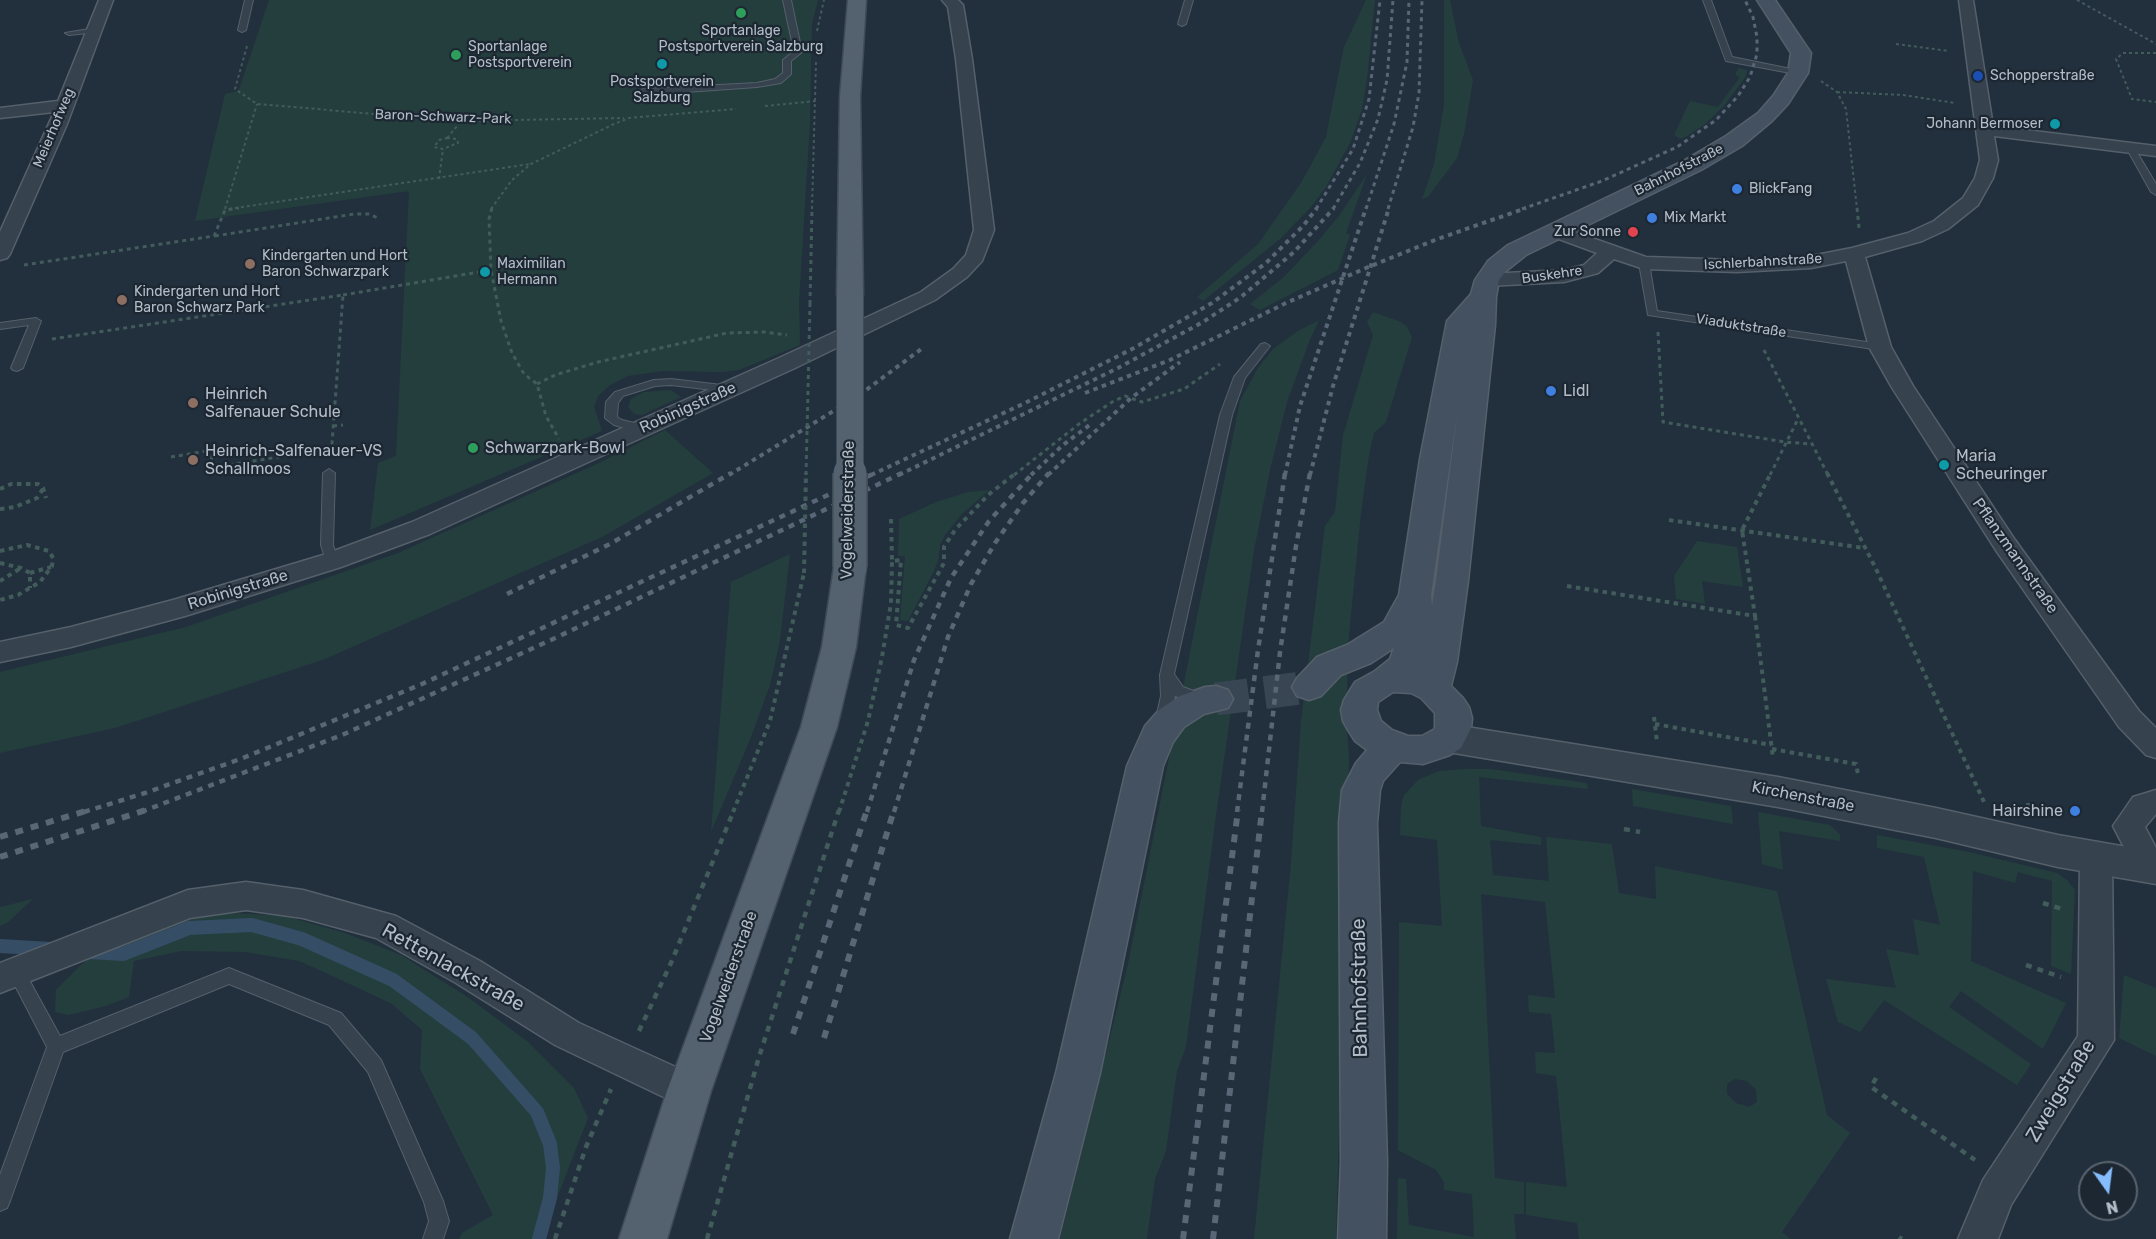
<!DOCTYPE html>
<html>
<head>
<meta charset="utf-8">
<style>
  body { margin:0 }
  #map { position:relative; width:2156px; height:1239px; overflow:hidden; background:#22303d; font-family:Rubik,sans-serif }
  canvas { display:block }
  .north { position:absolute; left:2078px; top:1161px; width:60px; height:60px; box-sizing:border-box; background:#1c2732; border:2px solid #58636e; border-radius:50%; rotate:166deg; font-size:16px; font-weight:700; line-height:24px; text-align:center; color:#b2bdc9 }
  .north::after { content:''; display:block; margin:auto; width:21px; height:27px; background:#85bcfb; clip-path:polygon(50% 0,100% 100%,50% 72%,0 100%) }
</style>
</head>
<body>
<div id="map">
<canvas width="2156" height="1239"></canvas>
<div class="north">N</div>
</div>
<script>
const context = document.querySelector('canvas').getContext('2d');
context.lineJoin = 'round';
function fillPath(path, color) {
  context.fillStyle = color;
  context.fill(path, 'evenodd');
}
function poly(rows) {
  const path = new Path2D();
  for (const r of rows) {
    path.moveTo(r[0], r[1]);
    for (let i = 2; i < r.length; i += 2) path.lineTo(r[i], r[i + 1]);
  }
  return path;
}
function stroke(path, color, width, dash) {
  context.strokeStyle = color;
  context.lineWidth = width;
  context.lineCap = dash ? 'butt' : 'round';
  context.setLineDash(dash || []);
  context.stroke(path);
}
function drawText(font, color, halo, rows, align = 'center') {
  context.font = font + ' Rubik,sans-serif';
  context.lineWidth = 4.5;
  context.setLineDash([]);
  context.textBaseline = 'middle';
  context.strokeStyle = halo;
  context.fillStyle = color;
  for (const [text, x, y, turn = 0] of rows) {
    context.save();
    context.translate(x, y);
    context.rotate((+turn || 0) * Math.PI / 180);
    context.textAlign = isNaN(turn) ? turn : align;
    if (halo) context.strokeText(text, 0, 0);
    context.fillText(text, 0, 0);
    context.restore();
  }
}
const green = poly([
  [269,0,818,0,812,24,810,122,799,302,800,345,739,370,722,372,663,371,628,376,610,385,598,396,594,407,602,431,370,530,378,463,396,456,409,191,195,221,225,94,238,91,240,87],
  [1366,0,1375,0,1367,79,1362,109,1351,141,1326,187,1311,207,1280,239,1203,301,1197,297,1258,244,1301,183,1326,137,1344,47],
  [1444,0,1450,0,1459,43,1473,80,1464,134,1457,158,1428,197,1422,199,1434,164,1444,105],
  [1738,68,1747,70,1746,76,1724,106,1704,125,1687,136,1680,139,1674,135,1690,101,1718,107,1740,77,1735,75],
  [1367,174,1346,233,1350,235,1338,270,1260,310,1250,304,1285,276,1318,241,1339,216],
  [1373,312,1401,322,1407,327,1412,337,1386,422,1374,433,1369,455,1361,513,1349,635,1346,718,1349,759,1336,1239,1254,1239,1291,863,1301,721,1325,526,1335,512,1343,435,1373,335,1367,322],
  [1319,320,1309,342,1287,402,1270,470,1254,550,1216,815,1186,1047,1177,1071,1166,1151,1155,1179,1147,1239,1060,1239,1128,964,1240,401,1258,368,1273,349,1298,331],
  [671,390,681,397,642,415,634,414,628,407,631,399,644,392],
  [665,430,713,473,602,537,325,659,115,728,0,753,0,672,186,627,398,553,599,463],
  [989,490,962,514,945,535,940,545,938,561,933,573,908,621,900,620,905,556,898,556,899,519,936,502,968,492],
  [1697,541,1737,547,1743,587,1702,581,1705,604,1676,599,1674,576],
  [790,554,780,640,770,685,751,737,711,832,731,582],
  [1466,769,1491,769,1587,783,1588,789,1479,777,1481,826,1541,837,1541,845,1490,840,1493,875,1549,881,1546,837,1612,844,1619,893,1656,899,1655,866,1777,891,1827,1115,1850,1133,1782,1232,1791,1239,1579,1239,1577,1223,1526,1215,1526,1182,1567,1187,1556,1076,1536,1073,1535,1052,1555,1053,1551,1014,1529,1012,1528,995,1555,998,1545,902,1481,894,1495,1178,1524,1182,1524,1214,1514,1214,1516,1239,1397,1239,1398,1178,1406,1179,1409,1225,1474,1237,1472,1194,1444,1190,1444,1182,1436,1170,1398,1150,1399,922,1442,926,1437,840,1400,835,1401,806,1404,795,1418,780,1439,771],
  [1735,1079,1747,1081,1756,1090,1757,1102,1749,1107,1736,1103,1727,1094,1727,1084],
  [1632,789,1731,806,1733,824,1633,806],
  [1758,812,1830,825,1840,835,1840,841,1779,831,1783,870,1762,864],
  [1877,835,1969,852,2057,873,2067,880,2075,890,2071,974,2051,966,2052,881,2018,872,2015,883,1973,871,1971,961,2066,1003,2043,1049,1961,991,1949,1007,2031,1064,2017,1085,1884,1000,1860,1032,1838,1022,1826,979,1896,988,1886,949,1919,955,1913,919,1940,925,1924,857,1877,848],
  [33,899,7,923,0,926,0,907],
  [232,913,285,916,345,933,401,955,469,998,528,1042,574,1088,588,1118,541,1239,459,1239,462,1233,493,1215,420,1069,422,1030,392,1004,339,979,299,961,245,952,181,951,134,961,129,997,106,1006,69,1015,55,1012,56,990,82,964,122,936,171,922],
  [2124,975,2156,988,2156,1056,2119,1038]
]);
const stream = poly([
  [0,946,51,949],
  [90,952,123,954,189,928,252,925,302,939,393,980,472,1038,537,1112,550,1144,553,1168,550,1198,539,1239]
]);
const secondaryTunnel = poly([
  [1216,699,1309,687]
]);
const pathFar3 = poly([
  [2077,0,2156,44],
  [817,31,824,0],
  [1896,44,1949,51],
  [247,46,235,89,257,104,458,121,624,118],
  [2156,53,2123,53,2116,59,2132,99,2156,102],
  [1821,81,1837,92,1846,109,1857,209],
  [1837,92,1903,95,1955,103],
  [765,106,816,101],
  [447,138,457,139,458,143,443,149,434,147,439,140,447,138],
  [447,138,458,125,458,121],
  [439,179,443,149],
  [225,209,257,104],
  [229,209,530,164],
  [491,209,512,180,531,164,614,124,629,118,736,109],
  [812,209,816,62]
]);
const pathFar2 = poly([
  [492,208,489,219,491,270,501,321,512,353,524,374,537,384,546,416,559,439],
  [1857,208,1859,228],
  [215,236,354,214,368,214,378,218],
  [24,265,214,236,225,210,239,208],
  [343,295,491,270],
  [810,304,812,208],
  [1658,332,1663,422,1785,442,1811,444],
  [52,339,343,295,331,457],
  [1764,350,1828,475],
  [537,384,555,375,598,362,727,333,764,332,787,335],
  [333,426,343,425],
  [171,457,213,450,210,468,341,447],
  [1014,475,1079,424,1112,402,1125,396,1142,402,1184,389,1220,364],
  [1770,475,1798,419]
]);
const pathFar1 = poly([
  [1827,473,1876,569,1984,802],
  [0,489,11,484,38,484,43,488,46,498],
  [0,509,15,507,37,498,43,489],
  [891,519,892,561,901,560,896,625,908,628,944,563,944,547,955,530,988,495,1016,473],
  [1669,520,1864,548],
  [0,551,27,545,49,551,53,558,52,566,40,582,18,595,0,600],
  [0,563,21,568,30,573,30,588],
  [30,573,51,567],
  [0,581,21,568],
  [1567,586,1755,616,1742,530,1771,473],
  [1755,616,1773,758],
  [1654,717,1657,742],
  [1655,724,1771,745],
  [1772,749,1856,764,1858,774],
  [2026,805,2035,805],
  [733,812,770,721,804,573],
  [839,812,868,721,882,657,891,603,892,561]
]);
const path = poly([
  [1624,829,1640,832],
  [2043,903,2062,909],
  [2026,965,2061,977],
  [639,1031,671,963,734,810],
  [1876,1078,1871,1087,1975,1160],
  [1899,1237,1902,1239],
  [555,1239,586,1147,611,1089],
  [707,1239,759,1057,839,810]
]);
const service = poly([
  [245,0,253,0,246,30,242,32,238,30,245,0],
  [783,0,791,0,802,52,791,61,791,74,781,83,757,87,643,95,639,92,643,89,757,83,775,79,783,73,783,60,794,51,783,0],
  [1185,0,1193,0,1186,24,1182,26,1178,24,1185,0],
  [1703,0,1711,0,1732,57,1801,71,1801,75,1726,61,1703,0],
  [95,28,98,28,98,32,69,35,65,33,95,28],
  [2128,147,2135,149,2156,184,2156,195,2151,192,2127,149,2128,147],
  [1644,260,1649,263,1657,311,1880,344,1885,347,1880,350,1648,315,1639,263,1644,260],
  [36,318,41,321,23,368,17,371,13,370,11,368,29,325,0,329,0,323,36,318],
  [1265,343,1270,346,1245,378,1232,415,1174,674,1183,687,1207,696,1209,700,1207,704,1202,705,1175,696,1169,723,1167,727,1162,729,1157,727,1155,723,1161,696,1160,675,1220,415,1234,377,1261,344,1265,343],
  [671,379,730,386,736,389,730,392,671,385,655,386,623,396,618,403,617,417,622,420,646,426,648,429,646,432,642,433,614,425,605,418,606,402,615,392,654,380,671,379],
  [329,469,335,473,333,545,338,561,332,565,326,561,321,545,323,473,329,469],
  [16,964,22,967,60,1036,229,968,341,1013,381,1060,443,1201,449,1221,443,1239,423,1239,429,1221,424,1202,368,1072,329,1025,229,984,63,1052,10,1201,7,1208,0,1211,0,1175,47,1047,8,972,10,967,16,964]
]);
const minor = poly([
  [99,0,113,0,67,124,10,254,7,258,0,260,0,232,54,112,0,118,0,108,58,101,99,0],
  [942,0,958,0,963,5,972,59,994,230,982,261,967,277,935,300,795,368,430,534,341,567,185,616,71,647,0,662,0,642,71,627,173,600,323,555,412,522,779,358,921,292,953,269,966,255,974,230,956,59,948,7,942,0],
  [1959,0,1973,0,1993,126,2156,146,2156,156,1994,136,1998,160,1993,178,1978,205,1948,229,1922,241,1865,257,1891,347,1913,386,2015,540,2139,711,2156,728,2156,758,2146,755,2119,727,1997,552,1891,386,1869,347,1846,261,1811,268,1737,272,1644,269,1614,259,1598,273,1564,282,1487,286,1480,284,1477,280,1480,276,1487,274,1564,270,1584,265,1597,253,1548,235,1545,231,1548,227,1555,225,1646,257,1737,260,1811,256,1852,248,1908,233,1934,221,1963,198,1975,178,1980,160,1959,0],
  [2156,790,2156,814,2145,827,2156,848,2156,878,2150,880,2139,876,2113,826,2133,797,2156,790],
  [2096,846,2107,850,2112,859,2114,1040,2011,1205,1998,1239,1958,1239,1983,1180,2078,1036,2080,859,2085,850,2096,846],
  [246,882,303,890,396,916,480,961,579,1023,702,1079,707,1091,702,1103,689,1108,676,1103,555,1045,456,983,376,938,303,918,246,910,190,918,0,993,0,963,188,890,246,882]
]);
const tertiary = poly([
  [1448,724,1778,777,1936,808,2058,835,2156,852,2156,884,2058,867,1936,838,1778,807,1448,752,1435,748,1430,738,1435,728,1448,724]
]);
const secondary = poly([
  [1757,0,1775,0,1811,53,1808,73,1788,104,1772,121,1742,146,1701,170,1526,255,1506,271,1499,280,1496,297,1495,325,1468,581,1457,662,1451,686,1463,698,1469,707,1472,718,1471,728,1461,748,1450,755,1423,764,1400,762,1383,781,1380,790,1377,823,1387,1162,1386,1239,1338,1239,1341,1162,1339,823,1342,790,1356,763,1367,750,1355,741,1348,730,1343,721,1341,710,1344,700,1355,682,1375,671,1390,659,1394,648,1371,663,1341,675,1321,696,1309,700,1297,696,1292,687,1297,678,1317,657,1347,645,1384,622,1399,595,1420,459,1447,321,1471,294,1475,280,1488,261,1508,245,1685,160,1726,136,1758,113,1773,96,1788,73,1791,53,1757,0],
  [1458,407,1436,581,1432,606,1431,595,1458,407],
  [1393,692,1411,693,1421,698,1435,713,1435,729,1422,736,1408,736,1392,730,1381,721,1377,710,1378,702,1393,692],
  [1216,686,1228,690,1233,699,1228,708,1204,714,1184,727,1173,742,1163,766,1100,1073,1058,1239,1010,1239,1056,1073,1127,766,1145,726,1160,709,1180,696,1205,687,1216,686]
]);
const primary = poly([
  [848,0,866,0,860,97,863,295,859,300,850,303,841,300,837,295,840,97,848,0],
  [850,556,861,559,866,567,856,647,837,727,711,1091,667,1239,619,1239,667,1091,801,727,822,647,834,567,839,559,850,556]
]);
const railFar3 = poly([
  [1316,209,1353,149,1369,99,1380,0],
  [1333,209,1360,163,1378,119,1387,80,1393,0],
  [1366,209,1394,124,1407,62,1409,0],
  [1388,209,1413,127,1419,93,1422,0],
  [1522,209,1602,181,1677,147,1716,120,1738,96,1750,77,1757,54,1757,37,1753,17,1745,0]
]);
const railFar2 = poly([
  [1085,393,1170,360,1286,303,1366,268,1435,240,1526,208],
  [729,475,858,396,924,347],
  [871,475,1025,403,1134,348,1212,303,1266,263,1303,226,1317,208],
  [899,475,1118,368,1203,322,1241,297,1294,252,1334,208],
  [1031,475,1063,445,1091,424],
  [1048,475,1131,398,1180,362],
  [1285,475,1300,406,1366,208],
  [1310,475,1333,386,1389,208]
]);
const railFar1 = poly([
  [507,594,610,544,731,473],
  [84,812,145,793,243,758,422,684,875,473],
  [141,812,342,735,551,640,902,473],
  [867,812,914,660,951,578,989,521,1033,473],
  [894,812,948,637,971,584,995,543,1023,503,1049,473],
  [1237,812,1258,650,1285,473],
  [1262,812,1280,652,1296,546,1310,473]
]);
const rail = poly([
  [0,837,89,810],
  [0,857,146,810],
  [793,1034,867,810],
  [824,1038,894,810],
  [1183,1239,1238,810],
  [1213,1239,1262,810]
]);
const pathBridgeFar1 = poly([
  [806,475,810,304]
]);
const pathBridge = poly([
  [804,573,806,473]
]);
const primaryBridgeFar1 = poly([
  [850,295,850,475]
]);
const primaryBridge = poly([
  [850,473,850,567]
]);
const markers = [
  [741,13,6,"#2e9e5b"],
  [456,55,6,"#2e9e5b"],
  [662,64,6,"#0f9aa8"],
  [1978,76,6,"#1a4fb4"],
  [2055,124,6,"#0f9aa8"],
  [1737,189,6,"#3f7fe0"],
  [1652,218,6,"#3f7fe0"],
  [1633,232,6,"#e0444e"],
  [250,264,6,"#8d6e63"],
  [485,272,6,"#0f9aa8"],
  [122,300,6,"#8d6e63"],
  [1551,391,6,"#3f7fe0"],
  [193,403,6,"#8d6e63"],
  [473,448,6,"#2e9e5b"],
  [193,460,6,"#8d6e63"],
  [1944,465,6,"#0f9aa8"],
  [2075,811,6,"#3f7fe0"]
];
const farPoinames = [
  ["Sportanlage",741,31,"center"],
  ["Postsportverein Salzburg",741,47,"center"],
  ["Sportanlage",468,47],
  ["Postsportverein",468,63],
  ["Schopperstraße",1990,76],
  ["Postsportverein",662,82,"center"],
  ["Salzburg",662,98,"center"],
  ["Johann Bermoser",2043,124,"right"],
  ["BlickFang",1749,189],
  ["Mix Markt",1664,218],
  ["Zur Sonne",1621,232,"right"],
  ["Kindergarten und Hort",262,256],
  ["Baron Schwarzpark",262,272],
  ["Maximilian",497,264],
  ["Hermann",497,280],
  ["Kindergarten und Hort",134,292],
  ["Baron Schwarz Park",134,308]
];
const farStreetnames = [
  ["Baron-Schwarz-Park",443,117,2],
  ["Meierhofweg",54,128,-67],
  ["Bahnhofstraße",1679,170,-27],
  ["Ischlerbahnstraße",1763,262,-3],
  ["Buskehre",1552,275,-8],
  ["Viaduktstraße",1741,326,9]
];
const poiNames = [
  ["Lidl",1563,391],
  ["Heinrich",205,394],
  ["Salfenauer Schule",205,412],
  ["Schwarzpark-Bowl",485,448],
  ["Heinrich-Salfenauer-VS",205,451],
  ["Schallmoos",205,469],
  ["Maria",1956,456],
  ["Scheuringer",1956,474],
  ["Hairshine",2063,811,"right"]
];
const streetNames = [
  ["Robinigstraße",688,408,-24],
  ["Vogelweiderstraße",848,510,-89],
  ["Pflanzmannstraße",2015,556,55],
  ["Robinigstraße",238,590,-17],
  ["Kirchenstraße",1803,797,11],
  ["Vogelweiderstraße",729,977,-70]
];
const nearStreetnames = [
  ["Rettenlackstraße",453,968,29],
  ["Bahnhofstraße",1360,988,-91],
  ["Zweigstraße",2061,1091,-59]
];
fillPath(green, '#243e3e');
stroke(stream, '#354d65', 14);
stroke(secondaryTunnel, '#384552', 33, [33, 16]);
stroke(service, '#55606b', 2);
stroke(minor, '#55606b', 3);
stroke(tertiary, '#55606b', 3);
stroke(secondary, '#55606b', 3);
stroke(primary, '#404b56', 3);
stroke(pathFar3, '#425b5b', 2, [3, 3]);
stroke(pathFar2, '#425b5b', 3, [4, 4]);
stroke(pathFar1, '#425b5b', 4, [4.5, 4.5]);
stroke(path, '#425b5b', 4.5, [6, 6]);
fillPath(service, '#36424d');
fillPath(minor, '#36424d');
fillPath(tertiary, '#36424d');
fillPath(secondary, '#445161');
fillPath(primary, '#54616e');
stroke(railFar3, '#586675', 3, [4, 4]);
stroke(railFar2, '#586675', 4, [4.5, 4.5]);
stroke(railFar1, '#586675', 4.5, [6, 6]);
stroke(rail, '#586675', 6, [8, 8]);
stroke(primaryBridgeFar1, '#404b56', 28, []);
stroke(primaryBridge, '#404b56', 36, []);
stroke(pathBridgeFar1, '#425b5b', 3, [4, 4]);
stroke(pathBridge, '#425b5b', 4, [4.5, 4.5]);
stroke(primaryBridgeFar1, '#54616e', 26);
stroke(primaryBridge, '#54616e', 33);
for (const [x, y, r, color] of markers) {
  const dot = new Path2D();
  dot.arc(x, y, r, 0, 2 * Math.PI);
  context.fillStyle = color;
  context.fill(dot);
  stroke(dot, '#1c2732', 2);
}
drawText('14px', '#b2bdc9', '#1c2732', farPoinames, 'left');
drawText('14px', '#b2bdc9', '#1c2732', farStreetnames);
drawText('16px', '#b2bdc9', '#1c2732', poiNames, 'left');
drawText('16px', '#b2bdc9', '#1c2732', streetNames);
drawText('20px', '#b2bdc9', '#1c2732', nearStreetnames);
</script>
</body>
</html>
